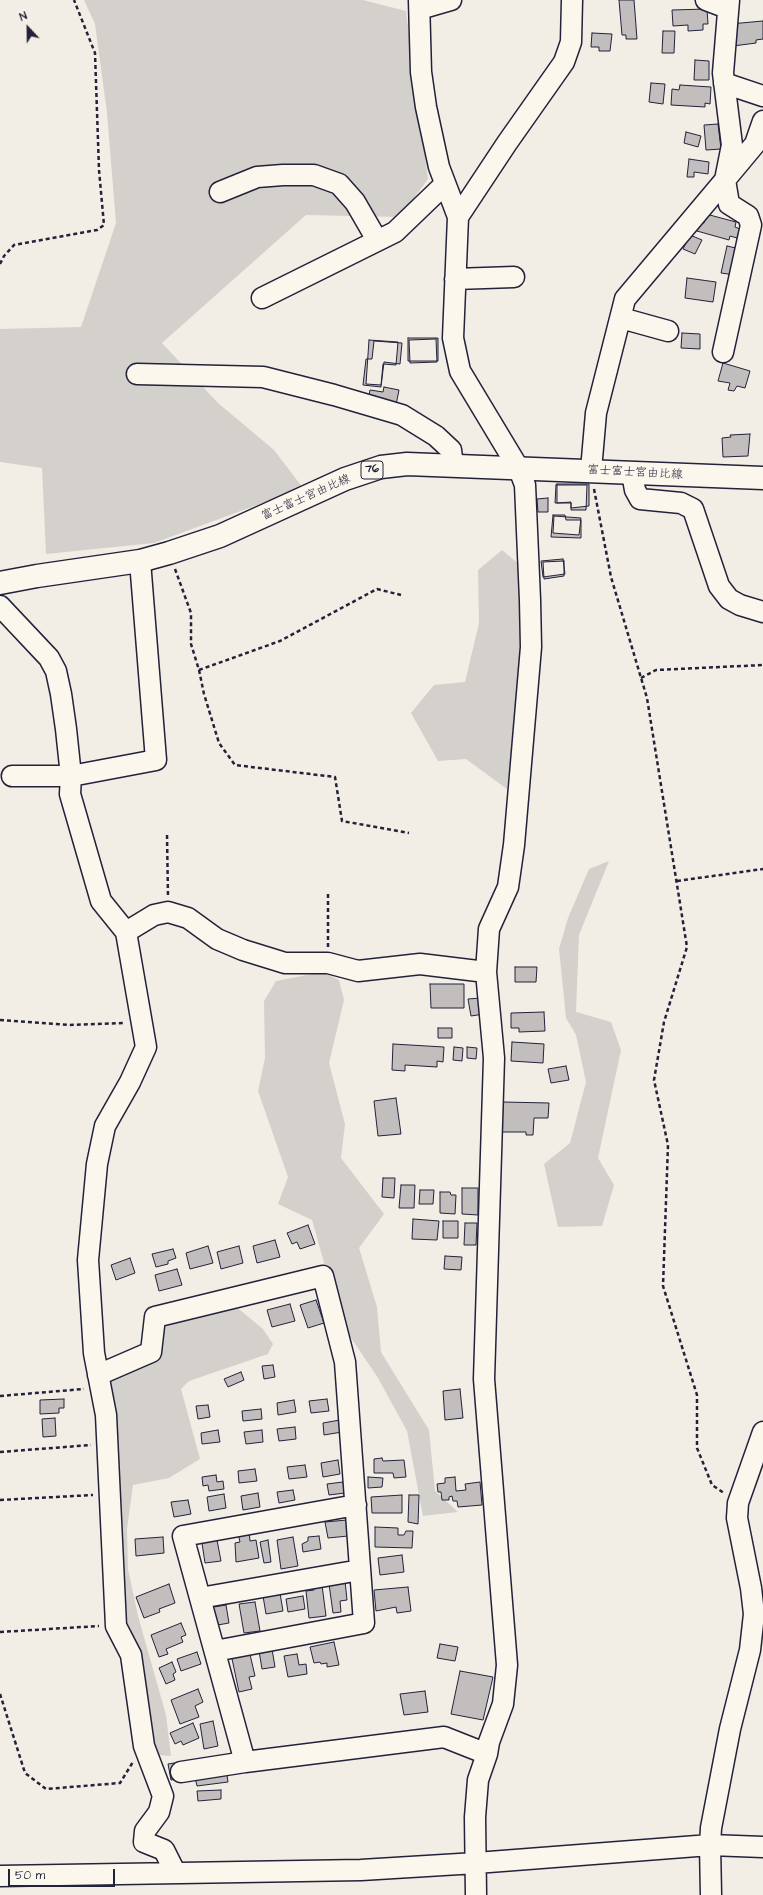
<!DOCTYPE html>
<html>
<head>
<meta charset="utf-8">
<style>
  body { margin:0 }
  #map { position:relative; width:763px; height:1895px; overflow:hidden; background:#f2eee5; font-family:"Architects Daughter",sans-serif }
  canvas { display:block }
  .north { position:absolute; left:8px; top:8px; width:40px; height:40px; -webkit-text-stroke:3px #fbf7ec; paint-order:stroke; rotate:338deg; font-size:11px; font-weight:700; line-height:16px; text-align:center; color:#22223b }
  .north::after { content:''; display:block; margin:auto; width:14px; height:18px; background:#22223b; clip-path:polygon(50% 0,100% 100%,50% 72%,0 100%) }
  .scale { position:absolute; left:8px; top:1869px; width:107px; height:18px; box-sizing:border-box; border:2px solid #22223b; border-top:0; padding-left:5px; font-size:12px; line-height:14px; white-space:nowrap; color:#22223b; -webkit-text-stroke:3px #fbf7ec; paint-order:stroke }
</style>
</head>
<body>
<div id="map">
<canvas width="763" height="1895"></canvas>
<div class="north">N</div>
<div class="scale">50 m</div>
</div>
<script>
const context = document.querySelector('canvas').getContext('2d');
context.lineJoin = 'round';
function fillPath(path, color) {
  context.fillStyle = color;
  context.fill(path, 'evenodd');
}
function poly(rows) {
  const path = new Path2D();
  for (const r of rows) {
    path.moveTo(r[0], r[1]);
    for (let i = 2; i < r.length; i += 2) path.lineTo(r[i], r[i + 1]);
  }
  return path;
}
function stroke(path, color, width, dash) {
  context.strokeStyle = color;
  context.lineWidth = width;
  context.lineCap = dash ? 'butt' : 'round';
  context.setLineDash(dash || []);
  context.stroke(path);
}
function drawText(font, color, halo, rows, align = 'center') {
  context.font = font + ' "Architects Daughter","Klee One",sans-serif';
  context.lineWidth = 3.5;
  context.setLineDash([]);
  context.textBaseline = 'middle';
  context.strokeStyle = halo;
  context.fillStyle = color;
  for (const [text, x, y, turn = 0] of rows) {
    context.save();
    context.translate(x, y);
    context.rotate((+turn || 0) * Math.PI / 180);
    context.textAlign = isNaN(turn) ? turn : align;
    if (halo) context.strokeText(text, 0, 0);
    context.fillText(text, 0, 0);
    context.restore();
  }
}
const green = poly([
  [84,0,363,0,406,11,428,179,400,217,306,215,162,343,218,403,274,450,303,488,154,543,46,554,42,468,0,462,0,329,81,327,116,223,107,113,95,24],
  [502,550,520,565,521,662,507,789,466,759,438,761,411,713,434,685,465,682,479,623,478,570],
  [609,861,579,935,576,1012,611,1022,621,1050,598,1158,614,1185,602,1226,558,1227,544,1164,570,1143,586,1082,576,1035,566,1018,559,949,568,918,589,869],
  [322,972,339,980,344,1000,329,1063,345,1124,341,1158,384,1214,359,1248,377,1307,381,1352,429,1430,435,1491,458,1512,423,1516,407,1431,378,1378,341,1323,312,1220,278,1204,288,1177,258,1091,265,1058,264,1001,276,981],
  [234,1305,263,1329,273,1344,268,1354,189,1381,181,1389,200,1459,169,1478,133,1485,127,1529,128,1569,138,1616,166,1715,171,1756,147,1754,121,1625,99,1379,153,1349,155,1317]
]);
const building = poly([
  [619,0,634,0,637,39,626,39,626,35,622,35,619,0],
  [707,9,708,24,703,24,703,30,688,31,688,25,673,26,672,10,707,9],
  [763,21,763,39,756,40,756,43,733,46,730,24,763,21],
  [663,31,675,31,674,53,662,53,663,31],
  [592,33,612,34,610,51,599,51,599,47,591,47,592,33],
  [695,60,709,61,709,80,694,80,695,60],
  [651,83,665,84,663,104,649,102,651,83],
  [680,85,711,87,710,104,705,103,705,107,671,105,672,89,679,90,680,85],
  [718,124,721,149,706,150,704,125,718,124],
  [686,132,701,136,698,147,684,143,686,132],
  [689,159,709,162,708,174,694,172,694,177,687,177,689,159],
  [706,214,736,222,735,227,740,229,737,238,730,236,729,240,697,231,699,221,704,223,706,214],
  [690,235,702,240,695,254,683,249,690,235],
  [727,246,740,249,735,275,721,273,727,246],
  [687,278,716,282,713,302,685,298,687,278],
  [682,333,700,334,700,349,681,348,682,333],
  [408,338,438,338,438,361,408,361,408,338],
  [436,339,437,362,410,363,409,340,436,339],
  [369,340,398,342,396,365,383,364,381,385,366,384,369,340],
  [374,341,402,343,400,364,384,362,381,387,363,385,366,359,372,359,374,341],
  [723,363,750,371,745,388,737,386,734,391,728,390,730,383,718,381,723,363],
  [384,387,399,390,396,405,368,400,370,390,383,392,384,387],
  [750,434,748,456,723,457,722,438,731,437,730,435,750,434],
  [557,484,589,484,589,506,571,508,571,502,557,503,557,484],
  [556,485,587,485,586,510,571,510,571,503,555,503,556,485],
  [548,498,548,512,538,512,537,499,548,498],
  [553,515,565,515,566,520,581,520,581,538,551,537,553,515],
  [554,516,581,518,579,535,553,533,554,516],
  [563,559,565,574,543,577,541,561,563,559],
  [564,561,564,576,544,579,543,562,564,561],
  [515,967,537,967,536,982,515,982,515,967],
  [430,984,464,984,464,1008,431,1008,430,984],
  [481,998,484,1014,471,1016,468,999,481,998],
  [544,1012,545,1031,519,1032,519,1028,511,1028,511,1013,544,1012],
  [438,1028,452,1028,452,1038,438,1038,438,1028],
  [512,1042,544,1044,543,1063,511,1061,512,1042],
  [393,1044,444,1047,443,1062,437,1061,437,1067,405,1065,405,1071,392,1070,393,1044],
  [454,1047,463,1048,462,1061,453,1060,454,1047],
  [467,1047,477,1048,476,1059,467,1058,467,1047],
  [566,1066,569,1080,551,1083,548,1069,566,1066],
  [396,1098,401,1134,378,1136,374,1101,396,1098],
  [503,1102,549,1103,548,1118,534,1118,533,1135,526,1135,526,1132,502,1132,503,1102],
  [383,1178,395,1178,394,1198,382,1197,383,1178],
  [401,1185,415,1185,414,1208,399,1208,401,1185],
  [462,1188,478,1188,478,1215,462,1214,462,1188],
  [420,1190,434,1190,433,1204,419,1204,420,1190],
  [440,1192,450,1192,451,1195,456,1195,455,1214,440,1213,440,1192],
  [413,1219,439,1221,437,1240,412,1239,413,1219],
  [443,1221,458,1221,458,1238,443,1238,443,1221],
  [465,1223,477,1223,476,1245,464,1245,465,1223],
  [308,1225,315,1244,300,1249,297,1242,292,1244,287,1233,308,1225],
  [275,1240,280,1257,257,1263,253,1246,275,1240],
  [208,1246,213,1263,190,1269,186,1253,208,1246],
  [239,1246,243,1263,221,1269,217,1252,239,1246],
  [173,1249,176,1258,168,1261,168,1264,156,1267,152,1254,173,1249],
  [445,1256,462,1257,461,1270,444,1269,445,1256],
  [130,1258,135,1273,116,1280,111,1265,130,1258],
  [177,1269,182,1285,159,1291,155,1275,177,1269],
  [316,1300,324,1323,308,1328,300,1305,316,1300],
  [290,1304,295,1321,272,1327,267,1310,290,1304],
  [273,1365,275,1377,264,1379,262,1366,273,1365],
  [241,1372,244,1380,228,1387,224,1379,241,1372],
  [460,1389,463,1418,445,1420,443,1391,460,1389],
  [64,1399,64,1408,59,1408,59,1413,40,1414,40,1400,64,1399],
  [327,1399,329,1411,311,1413,309,1401,327,1399],
  [294,1400,296,1412,278,1415,277,1403,294,1400],
  [208,1405,210,1417,198,1419,196,1406,208,1405],
  [261,1409,262,1419,243,1421,242,1411,261,1409],
  [55,1418,56,1436,43,1437,42,1419,55,1418],
  [340,1420,342,1432,324,1435,323,1423,340,1420],
  [295,1427,296,1439,279,1441,277,1429,295,1427],
  [218,1430,220,1442,202,1444,201,1433,218,1430],
  [262,1430,263,1442,246,1444,244,1432,262,1430],
  [382,1458,383,1461,404,1460,406,1477,394,1478,393,1473,374,1473,374,1459,382,1458],
  [338,1460,340,1474,323,1477,321,1463,338,1460],
  [305,1465,307,1477,289,1479,287,1467,305,1465],
  [255,1469,257,1481,239,1483,238,1471,255,1469],
  [216,1475,217,1482,223,1481,224,1489,209,1491,208,1485,203,1486,202,1477,216,1475],
  [368,1477,383,1478,382,1487,368,1488,368,1477],
  [455,1477,456,1491,466,1490,465,1484,480,1482,482,1505,458,1507,457,1501,453,1501,452,1496,449,1497,449,1500,442,1500,441,1492,438,1492,437,1484,445,1483,445,1478,455,1477],
  [343,1482,345,1493,329,1495,327,1484,343,1482],
  [293,1490,295,1500,279,1503,277,1492,293,1490],
  [258,1493,260,1507,243,1510,241,1496,258,1493],
  [224,1494,226,1508,209,1511,207,1497,224,1494],
  [402,1495,402,1513,372,1513,371,1497,402,1495],
  [409,1495,419,1495,418,1524,408,1522,409,1495],
  [188,1500,191,1514,174,1517,171,1502,188,1500],
  [347,1520,348,1536,328,1538,325,1522,347,1520],
  [375,1527,398,1528,398,1535,404,1535,406,1531,413,1531,412,1548,375,1547,375,1527],
  [249,1531,250,1541,256,1540,259,1558,236,1562,235,1543,240,1542,238,1533,249,1531],
  [319,1536,321,1549,303,1552,302,1544,308,1541,308,1537,319,1536],
  [163,1537,164,1553,136,1556,135,1539,163,1537],
  [293,1537,298,1566,281,1569,277,1540,293,1537],
  [217,1540,221,1561,205,1563,202,1543,217,1540],
  [268,1540,271,1562,264,1563,260,1542,268,1540],
  [402,1555,404,1572,380,1575,378,1558,402,1555],
  [345,1581,347,1600,340,1601,341,1612,333,1613,329,1584,345,1581],
  [169,1584,175,1603,159,1609,160,1612,144,1618,136,1597,169,1584],
  [322,1585,326,1616,309,1618,306,1591,314,1590,314,1586,322,1585],
  [408,1587,411,1611,397,1613,396,1607,376,1611,374,1590,408,1587],
  [280,1593,283,1611,266,1614,263,1596,280,1593],
  [303,1596,305,1609,288,1612,286,1599,303,1596],
  [255,1602,260,1631,244,1633,239,1604,255,1602],
  [226,1605,229,1623,212,1626,208,1608,226,1605],
  [181,1623,186,1635,181,1637,183,1642,166,1649,168,1654,159,1657,151,1635,181,1623],
  [334,1642,339,1665,327,1667,327,1663,321,1664,320,1662,314,1663,310,1647,334,1642],
  [440,1644,458,1647,455,1661,437,1658,440,1644],
  [272,1649,275,1667,262,1669,259,1651,272,1649],
  [249,1650,255,1676,249,1677,252,1689,239,1692,231,1654,249,1650],
  [197,1652,201,1664,181,1671,177,1659,197,1652],
  [297,1654,299,1665,306,1664,307,1674,288,1677,284,1656,297,1654],
  [172,1662,176,1672,173,1674,175,1680,166,1684,159,1668,172,1662],
  [460,1671,493,1677,483,1720,451,1714,460,1671],
  [198,1689,203,1702,195,1706,199,1717,180,1724,171,1700,198,1689],
  [425,1691,428,1712,404,1715,400,1694,425,1691],
  [213,1721,218,1746,204,1749,200,1724,213,1721],
  [193,1723,199,1738,183,1745,181,1741,175,1744,170,1733,193,1723],
  [180,1762,182,1778,171,1780,168,1764,180,1762],
  [226,1769,228,1782,197,1786,195,1777,226,1769],
  [221,1790,221,1799,198,1801,197,1791,221,1790]
]);
const path = poly([
  [0,264,4,256,14,245,97,230,104,225,99,170,95,53,74,0],
  [594,489,611,577,647,698,687,947,664,1022,654,1080,668,1145,663,1286,697,1395,697,1448,712,1485,724,1493],
  [175,569,191,613,191,644,199,670,204,694,219,743,235,765,335,777,342,821,409,833],
  [199,670,280,641,377,589,401,595],
  [641,678,656,670,763,665],
  [167,835,168,897],
  [677,881,763,869],
  [328,947,328,891],
  [0,1020,69,1025,125,1023],
  [0,1396,84,1389],
  [0,1452,91,1445],
  [0,1500,93,1495],
  [0,1632,99,1626],
  [0,1694,25,1773,46,1789,120,1783,133,1762]
]);
const minor = poly([
  [419,0,421,72,426,107,439,167,458,217,453,338,460,371,519,469,525,485,530,600,531,647,514,845,508,887,489,929,486,972,494,1058,484,1379,507,1665,503,1704,489,1742,487,1754,478,1780,475,1817,476,1895],
  [706,0,727,8],
  [420,9,451,0],
  [724,83,763,96],
  [220,192,257,177,283,175,314,175,339,184,355,202,377,240],
  [458,217,507,143,564,62,571,42,572,0],
  [455,279,514,277],
  [262,298,395,232,444,185],
  [621,318,668,331],
  [723,352,751,225,748,216,729,204,725,180,755,144,763,121],
  [137,374,263,377,334,395,402,415,436,436,451,450,453,466],
  [591,470,596,413,625,299,725,180,732,145,723,73,729,0],
  [632,473,635,490,640,499,681,503,693,509,719,586,729,599,740,605,763,612],
  [0,606,49,658,56,671,61,694,66,729,71,776,70,794,101,901,126,932,146,1047,130,1082,105,1126,97,1164,88,1260,94,1353,106,1415,116,1626,131,1655,144,1746,163,1796,159,1812,145,1831,144,1842,164,1850,175,1872],
  [12,776,71,776,156,760,140,561],
  [126,932,154,915,168,912,188,918,217,939,243,950,285,963,328,963,358,971,420,964,486,972],
  [98,1375,151,1352,155,1317,323,1276,345,1362,364,1623,215,1651],
  [200,1598,360,1570],
  [245,1762,183,1536,356,1505],
  [181,1772,245,1762,444,1737,487,1754],
  [0,1876,361,1870,476,1863,710,1845,763,1847],
  [711,1895,710,1845,711,1828,730,1729,750,1650,754,1614,751,1588,737,1518,738,1503,763,1432]
]);
const major = poly([
  [0,583,37,576,140,561,169,553,220,536,345,479,381,467,407,464,763,478]
]);
const shields = [
  [372,470,22]
];
const shieldNames = [
  ["76",372,470]
];
const streetNames = [
  ["富士富士宮由比線",635,473,3],
  ["富士富士宮由比線",306,498,-24]
];
fillPath(green, '#d4d1cc');
fillPath(building, '#c2bebe');
stroke(building, '#22223b', 1);
stroke(minor, '#22223b', 23);
stroke(major, '#22223b', 25);
stroke(path, '#22223b', 2.5, [4, 3]);
stroke(minor, '#fbf7ec', 20);
stroke(major, '#fbf7ec', 22);
for (const [x, y, w] of shields) {
  const box = new Path2D();
  box.roundRect(x - w / 2, y - 9, w, 18, 3);
  context.fillStyle = '#fbf7ec';
  context.fill(box);
  stroke(box, '#22223b', 1);
}
drawText('bold 11px', '#22223b', null, shieldNames);
drawText('12px', '#22223b', '#fbf7ec', streetNames);
</script>
</body>
</html>
